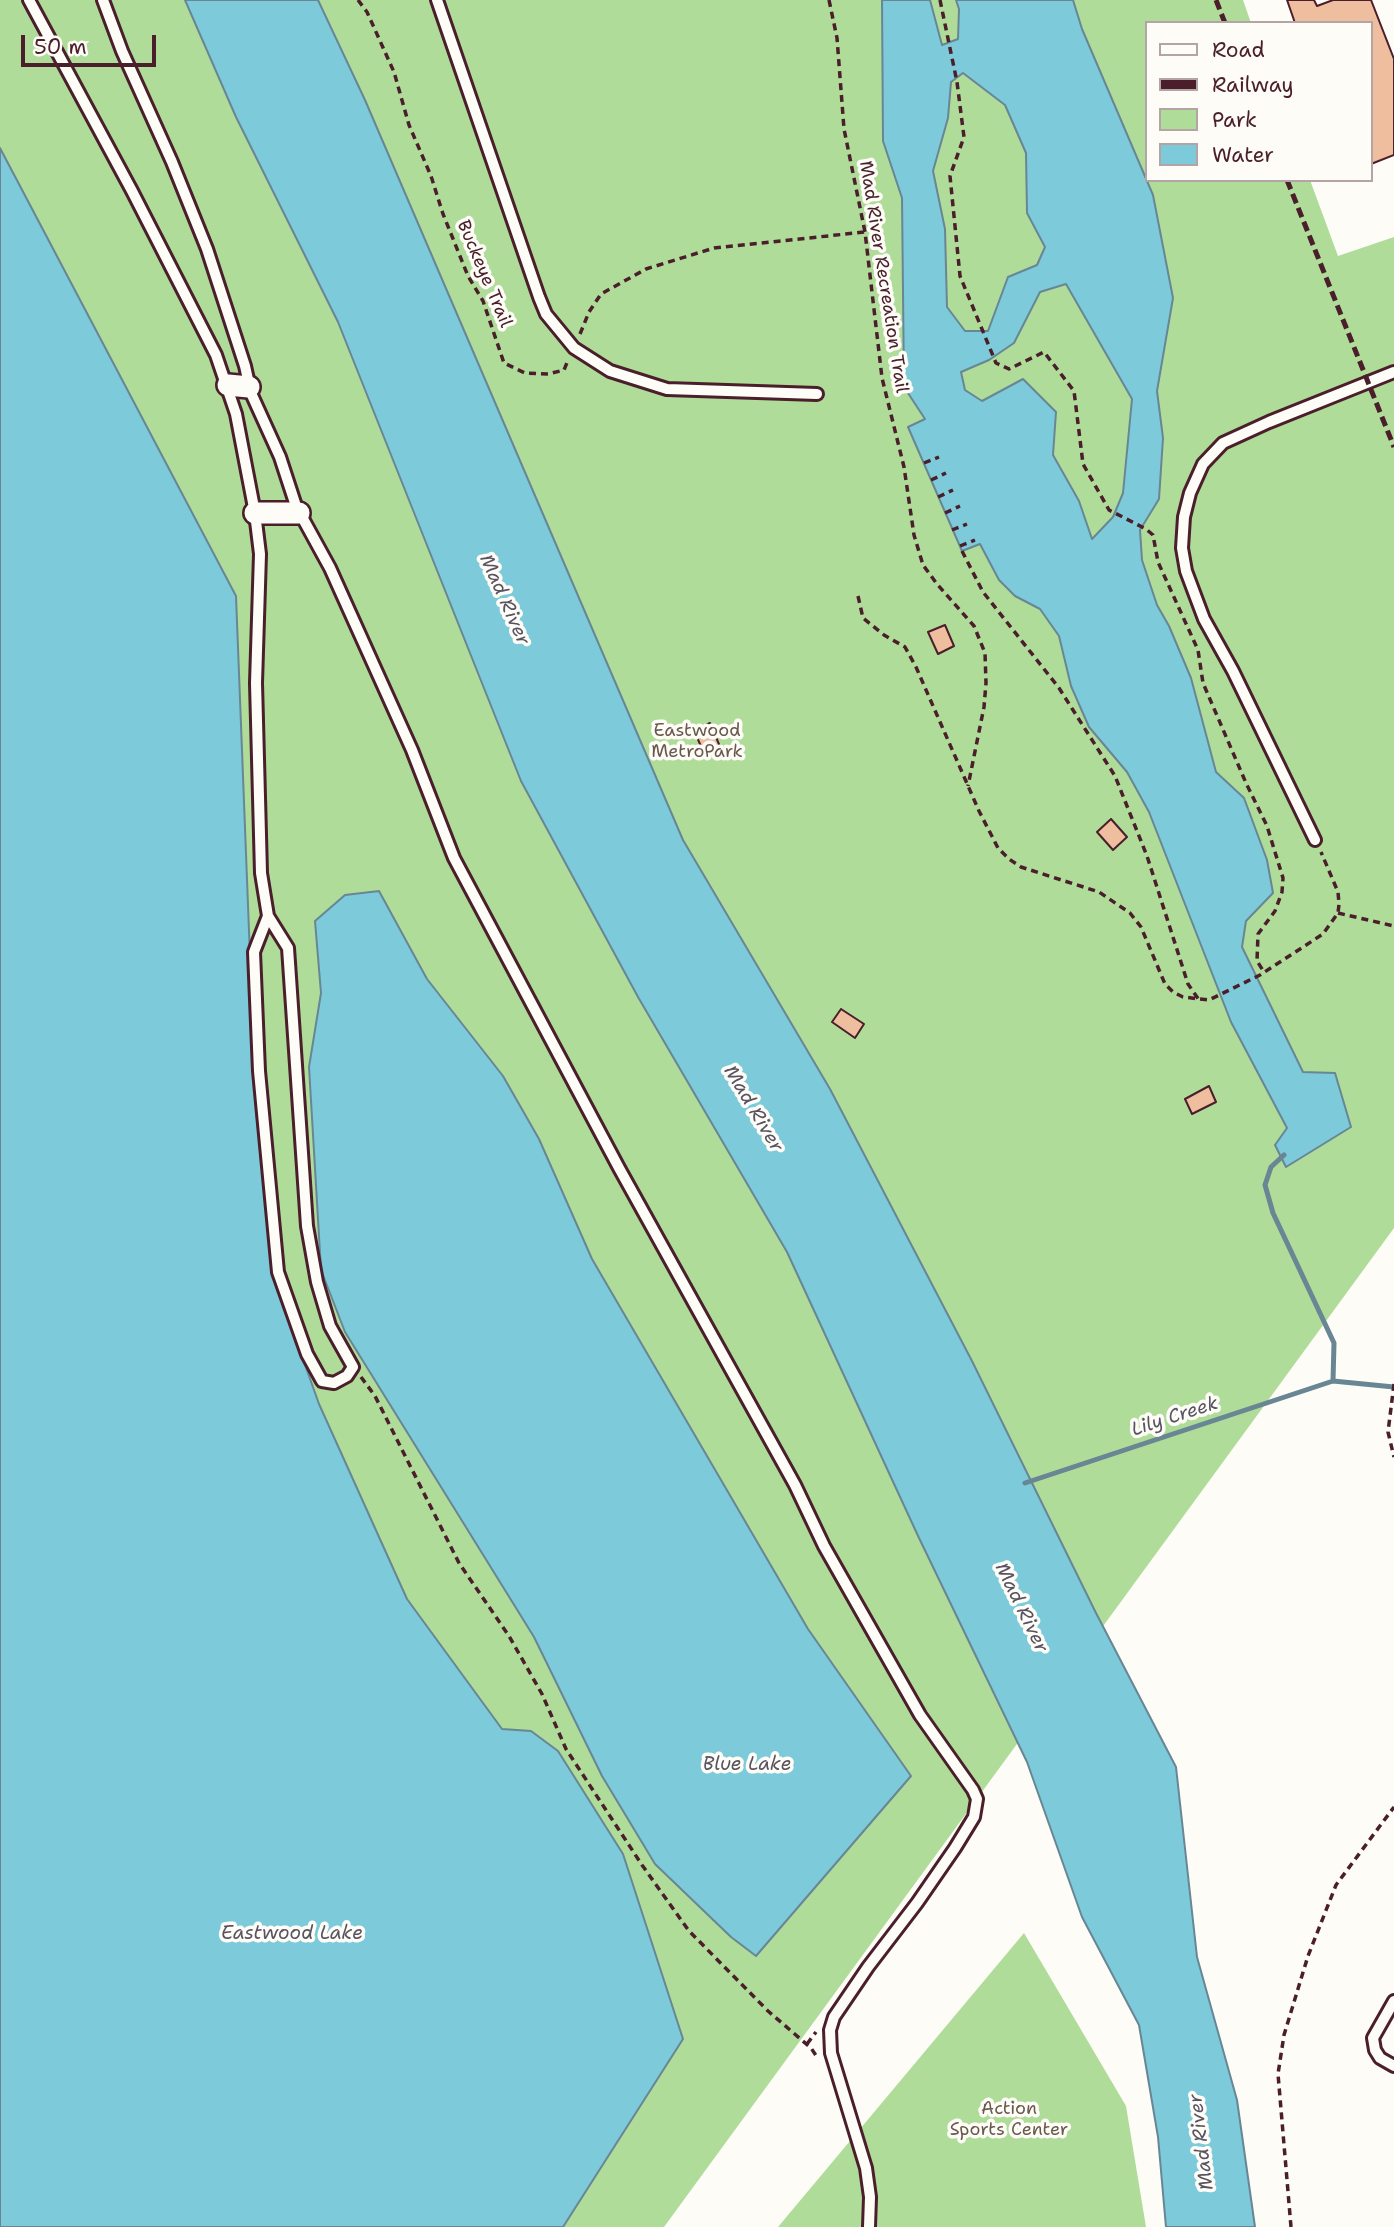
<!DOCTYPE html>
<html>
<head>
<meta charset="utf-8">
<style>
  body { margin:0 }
  #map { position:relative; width:1394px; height:2227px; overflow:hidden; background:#fdfcf7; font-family:"Shantell Sans",sans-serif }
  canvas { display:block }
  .legend { position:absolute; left:1145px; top:21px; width:228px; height:161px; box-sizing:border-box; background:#fdfcf7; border:2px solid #b5a4a5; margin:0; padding:9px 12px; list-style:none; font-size:21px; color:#4a1f2b }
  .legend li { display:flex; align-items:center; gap:14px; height:35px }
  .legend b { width:35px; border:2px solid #b5a4a5 }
  .scale { position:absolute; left:21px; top:35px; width:135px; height:32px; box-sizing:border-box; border:4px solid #4a1f2b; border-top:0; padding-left:9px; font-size:21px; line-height:24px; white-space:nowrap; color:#4a1f2b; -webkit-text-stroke:5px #fdfcf7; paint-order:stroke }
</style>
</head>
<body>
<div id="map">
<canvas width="1394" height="2227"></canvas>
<ul class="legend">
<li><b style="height:9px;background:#fdfcf7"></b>Road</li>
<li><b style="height:9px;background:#4a1f2b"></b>Railway</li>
<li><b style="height:19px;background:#b0dc9a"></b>Park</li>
<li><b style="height:19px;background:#7ccada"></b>Water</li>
</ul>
<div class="scale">50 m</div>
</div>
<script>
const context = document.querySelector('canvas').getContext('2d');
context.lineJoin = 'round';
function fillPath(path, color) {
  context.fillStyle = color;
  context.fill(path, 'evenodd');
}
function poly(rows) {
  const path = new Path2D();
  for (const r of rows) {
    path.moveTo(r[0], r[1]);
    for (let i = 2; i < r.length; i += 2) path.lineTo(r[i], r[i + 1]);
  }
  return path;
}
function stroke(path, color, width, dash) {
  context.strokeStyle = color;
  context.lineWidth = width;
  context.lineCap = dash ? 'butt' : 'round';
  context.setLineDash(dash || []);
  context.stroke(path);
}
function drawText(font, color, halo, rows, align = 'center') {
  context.font = font + ' "Shantell Sans",sans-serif';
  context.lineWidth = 7;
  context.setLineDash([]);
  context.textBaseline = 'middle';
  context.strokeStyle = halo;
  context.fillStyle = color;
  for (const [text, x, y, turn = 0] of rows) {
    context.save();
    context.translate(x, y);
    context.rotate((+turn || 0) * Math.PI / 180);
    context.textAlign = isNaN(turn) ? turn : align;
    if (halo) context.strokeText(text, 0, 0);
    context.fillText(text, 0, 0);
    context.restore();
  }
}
const green = poly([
  [0,0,1243,0,1251,23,1147,23,1147,180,1310,180,1338,256,1394,237,1394,1228,664,2227,0,2227],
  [1024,1933,1126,2106,1146,2227,778,2227]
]);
const water = poly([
  [185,0,318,0,365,100,683,840,830,1089,972,1361,1096,1613,1176,1767,1197,1957,1237,2100,1255,2227,1166,2227,1158,2137,1139,2025,1082,1917,1027,1762,919,1538,787,1252,638,997,521,781,338,322,236,117,185,0],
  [882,0,930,0,942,45,958,39,959,9,956,0,1073,0,1082,29,1153,195,1173,298,1157,391,1163,438,1159,499,1140,530,1142,560,1157,605,1169,626,1191,678,1216,772,1244,798,1267,860,1273,893,1246,921,1242,947,1303,1072,1335,1073,1351,1127,1286,1167,1275,1145,1287,1128,1231,1022,1149,812,1127,772,1089,727,1071,686,1059,636,1040,609,1015,596,999,580,980,544,962,551,908,427,925,419,904,387,902,198,883,141,882,0],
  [963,73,1005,105,1026,153,1027,213,1045,247,1037,265,1008,277,988,331,965,331,947,307,945,229,933,171,948,118,951,82,963,73],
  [1066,284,1132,399,1123,493,1113,517,1092,539,1079,501,1053,455,1056,412,1023,379,982,401,965,390,961,372,989,360,1014,343,1040,292,1066,284],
  [0,148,236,596,256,1111,273,1275,319,1404,407,1599,502,1729,531,1731,558,1751,623,1854,683,2039,563,2227,0,2227,0,148],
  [379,891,427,979,503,1076,539,1139,592,1259,808,1629,911,1776,756,1956,731,1937,655,1864,602,1776,534,1637,345,1332,321,1270,309,1067,321,993,315,921,345,895,379,891]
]);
const stream = poly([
  [1284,1155,1271,1167,1265,1185,1273,1213,1334,1343,1333,1381],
  [1025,1483,1333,1381,1394,1387]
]);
const building = poly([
  [1287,0,1314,0,1317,6,1333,0,1371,0,1394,59,1394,155,1371,164,1371,23,1295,23,1287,0],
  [945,625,954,646,938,654,928,632,945,625],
  [710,723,721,749,705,756,694,730,710,723],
  [1111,819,1127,837,1113,850,1097,832,1111,819],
  [841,1009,864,1024,855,1038,832,1022,841,1009],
  [1209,1086,1216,1102,1192,1114,1185,1099,1209,1086]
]);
const path = poly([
  [358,0,367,12,394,72,409,125,431,176,443,214,468,276,483,301,504,363,525,373,548,374,564,370,568,360],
  [829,0,837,38,844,129,865,232,882,378,904,467,914,535,923,565,937,584,974,626,985,653,986,683,984,707,968,786],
  [940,0,957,82,964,137,950,176,960,276,996,363,1009,369,1044,352,1074,391,1083,464,1109,510,1146,529,1153,535,1158,562,1198,650,1203,683,1246,783,1267,826,1283,878,1282,892,1275,911,1258,934,1257,961,1264,972],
  [580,334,589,312,601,294,646,269,714,248,865,232],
  [924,463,939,457],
  [931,480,946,473],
  [938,497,953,490],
  [945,513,960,506],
  [952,530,967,524],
  [960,546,975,540],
  [962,551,983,592,1059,688,1115,776,1147,856,1188,984,1199,1000],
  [858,596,863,618,884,635,905,647,916,667,979,811,998,848,1009,859,1021,867,1099,892,1130,913,1141,927,1165,984,1173,992,1183,997,1209,1000,1260,975,1323,934,1338,913,1339,904,1338,892,1321,852],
  [1338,913,1394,926],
  [361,1377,375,1396,459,1563,509,1636,542,1694,566,1749,642,1865,689,1931,768,2011,811,2048,817,2057],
  [1394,1384,1388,1432,1394,1457],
  [807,2044,816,2032],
  [1291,2227,1278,2074,1284,2035,1308,1956,1336,1885,1394,1807]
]);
const service = poly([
  [29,0,132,191,216,355,236,414,255,513,260,554,256,683,261,873,268,916,288,948,307,1226,317,1282,330,1326,353,1367,347,1376,334,1383,322,1381,307,1354,278,1272,259,1071,254,952,268,916],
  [103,0,122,51,172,162,207,249,245,366,251,393,280,457,296,506,330,568,412,750,454,858,619,1168,795,1485,824,1546,920,1715,973,1790,977,1799,974,1817,955,1848,917,1903,868,1967,834,2017,830,2030,831,2053,866,2168,870,2197,869,2227],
  [437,0,539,297,546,314,574,348,610,371,667,389,817,394],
  [1315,840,1233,671,1204,619,1186,571,1182,548,1184,517,1190,493,1203,464,1223,443,1269,422,1394,372],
  [1394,2001,1373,2038,1375,2050,1380,2058,1394,2066]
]);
const minor = poly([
  [228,385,249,387],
  [255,513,299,513]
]);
const rail = poly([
  [1216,0,1225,23],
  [1287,180,1394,447]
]);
const streetNames = [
  ["Buckeye Trail",484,274,67],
  ["Mad River Recreation Trail",883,277,81]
];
const parkNames = [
  ["Eastwood",697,731],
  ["MetroPark",697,752],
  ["Action",1009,2109],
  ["Sports Center",1009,2130]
];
const waterNames = [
  ["Mad River",504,600,66],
  ["Mad River",753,1109,59],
  ["Lily Creek",1175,1417,-18],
  ["Mad River",1021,1608,64],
  ["Blue Lake",747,1765],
  ["Eastwood Lake",292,1934],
  ["Mad River",1202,2142,-97]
];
fillPath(green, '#b0dc9a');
fillPath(water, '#7ccada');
stroke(water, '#688694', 2);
stroke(stream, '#688694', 5);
fillPath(building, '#eebe9f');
stroke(building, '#4a1f2b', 2);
stroke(service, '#4a1f2b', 16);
stroke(minor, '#4a1f2b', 26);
stroke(path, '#4a1f2b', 3.5, [7, 5]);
stroke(service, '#fdfcf7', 10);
stroke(minor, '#fdfcf7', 21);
stroke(rail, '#4a1f2b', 5, [10, 5]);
drawText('18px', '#4a1f2b', '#fdfcf7', streetNames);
drawText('18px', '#69584c', '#fdfcf7', parkNames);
drawText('italic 19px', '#595260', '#fdfcf7', waterNames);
</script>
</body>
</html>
